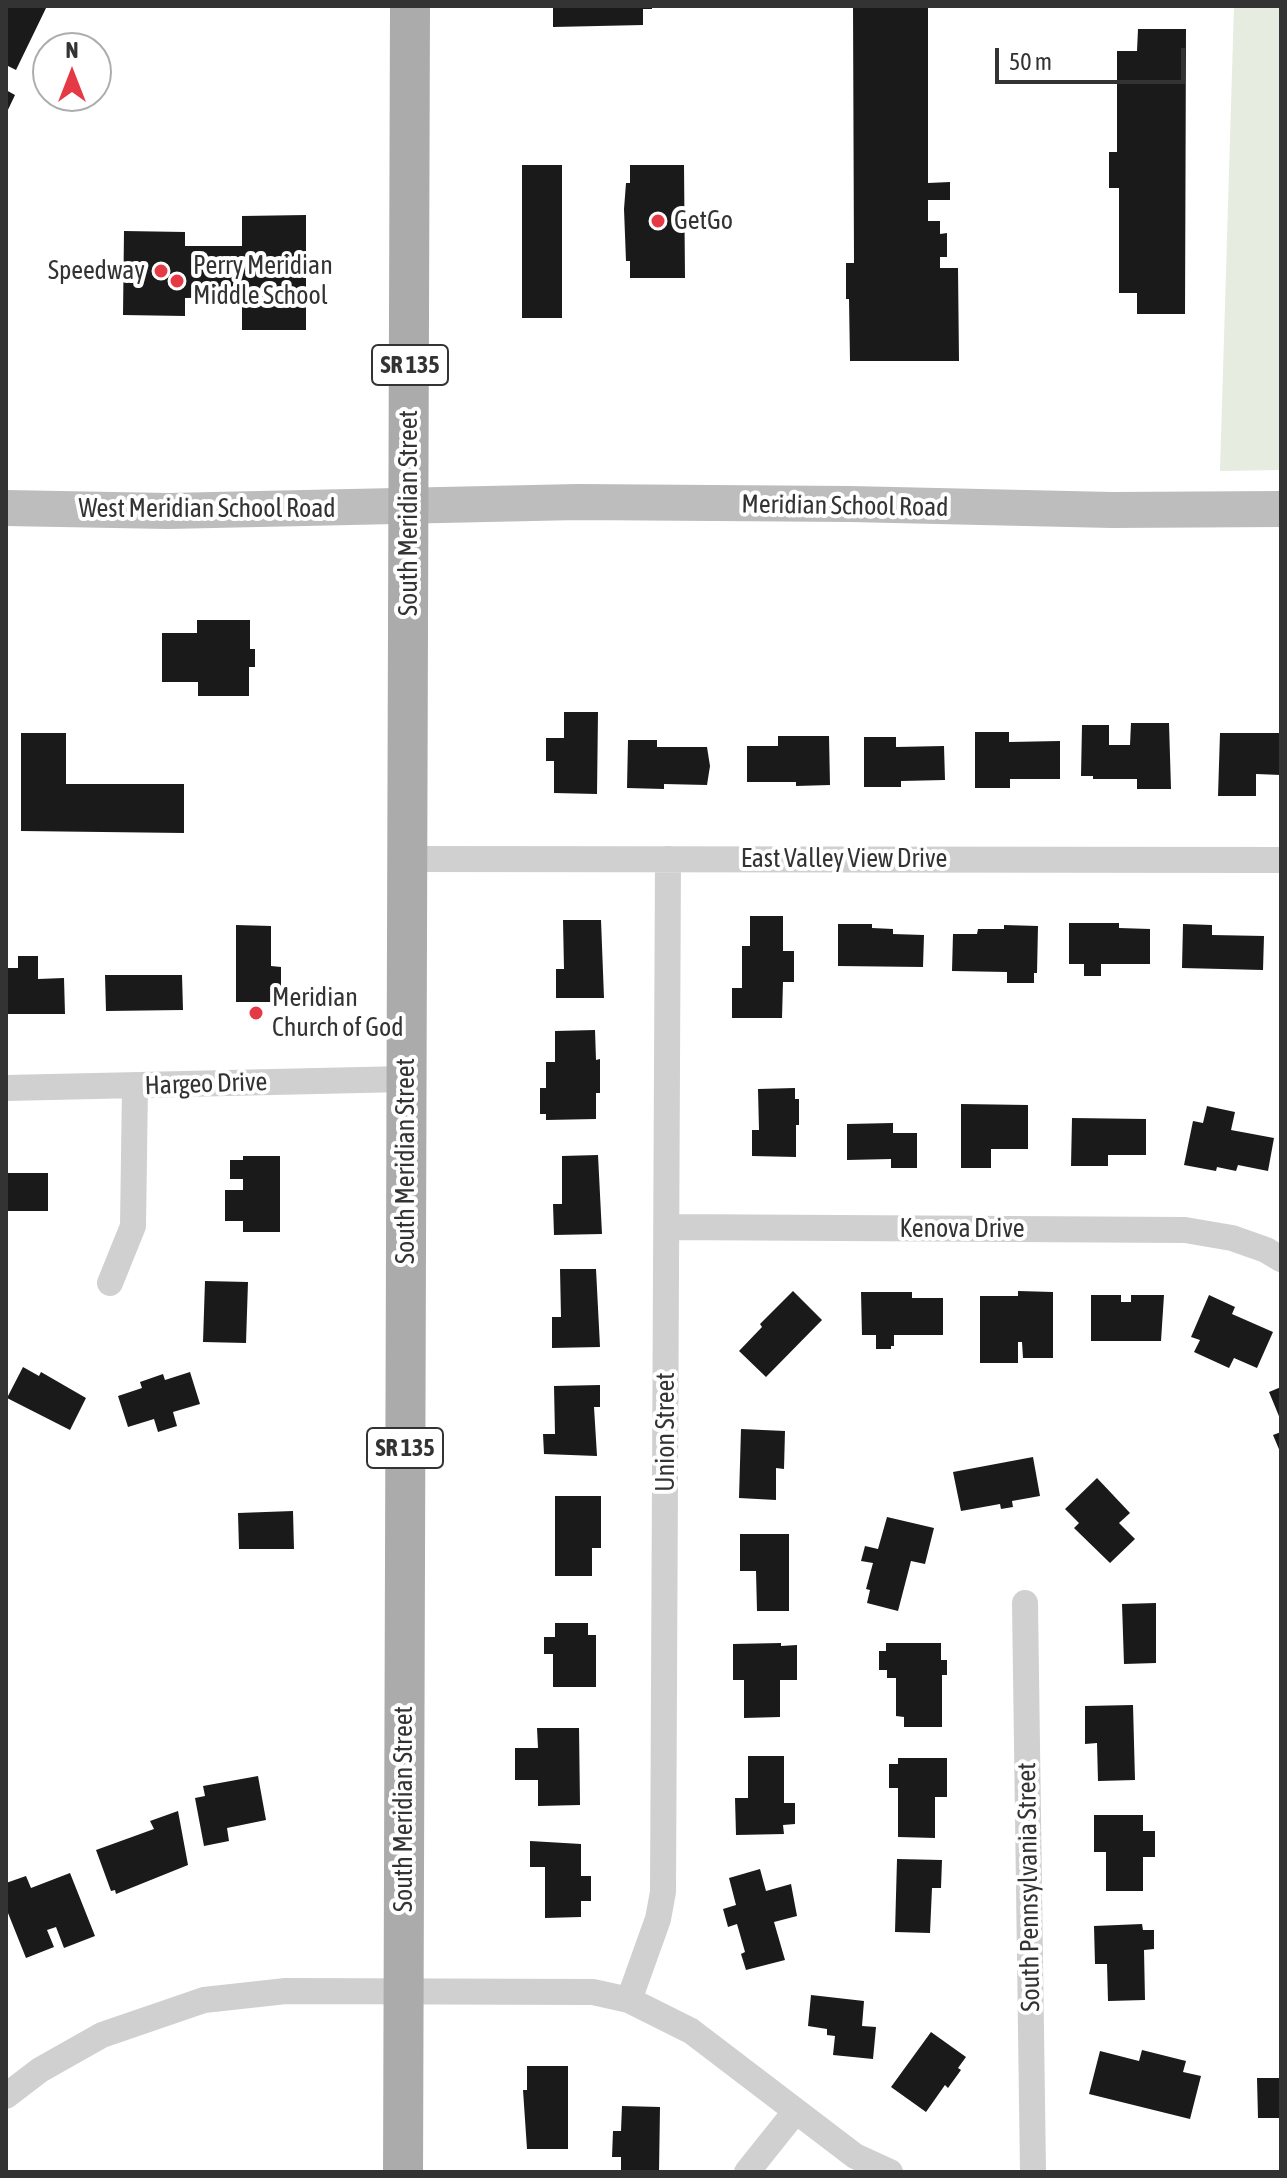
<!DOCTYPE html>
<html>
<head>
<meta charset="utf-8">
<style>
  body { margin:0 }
  #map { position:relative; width:1287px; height:2178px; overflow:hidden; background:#fff; font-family:"Asap Condensed",sans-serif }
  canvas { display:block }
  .frame { position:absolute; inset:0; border:8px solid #333; pointer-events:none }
  .north { position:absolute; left:32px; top:32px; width:80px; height:80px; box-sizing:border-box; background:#fff; border:2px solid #adadad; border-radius:50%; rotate:0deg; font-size:22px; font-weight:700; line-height:32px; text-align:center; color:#333 }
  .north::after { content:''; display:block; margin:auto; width:28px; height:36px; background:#e63946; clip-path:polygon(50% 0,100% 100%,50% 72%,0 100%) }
  .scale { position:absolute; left:995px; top:48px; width:190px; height:36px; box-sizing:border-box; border:4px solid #333; border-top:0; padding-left:10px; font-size:24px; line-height:28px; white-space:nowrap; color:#333; -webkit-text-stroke:6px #fff; paint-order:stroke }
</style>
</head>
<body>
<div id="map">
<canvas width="1287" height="2178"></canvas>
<div class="frame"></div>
<div class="north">N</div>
<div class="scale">50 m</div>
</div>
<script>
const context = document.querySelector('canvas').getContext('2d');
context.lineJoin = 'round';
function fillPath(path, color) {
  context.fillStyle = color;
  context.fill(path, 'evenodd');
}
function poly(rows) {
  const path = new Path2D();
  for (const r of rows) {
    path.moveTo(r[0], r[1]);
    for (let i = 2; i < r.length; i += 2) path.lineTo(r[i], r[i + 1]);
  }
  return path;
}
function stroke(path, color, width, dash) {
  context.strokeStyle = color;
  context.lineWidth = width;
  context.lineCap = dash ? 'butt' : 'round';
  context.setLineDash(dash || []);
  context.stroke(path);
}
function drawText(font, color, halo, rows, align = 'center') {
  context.font = font + ' "Asap Condensed",sans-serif';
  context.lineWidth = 8;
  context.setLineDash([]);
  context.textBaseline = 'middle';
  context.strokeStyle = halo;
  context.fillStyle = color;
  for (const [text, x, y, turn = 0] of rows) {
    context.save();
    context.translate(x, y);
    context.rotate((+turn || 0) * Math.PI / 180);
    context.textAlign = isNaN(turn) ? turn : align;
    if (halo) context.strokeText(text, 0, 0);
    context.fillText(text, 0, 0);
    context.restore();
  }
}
const green = poly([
  [1234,6,1281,6,1281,470,1220,471]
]);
const building = poly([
  [6,6,47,6,16,70,6,65],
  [553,6,652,6,652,9,643,9,643,25,553,27],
  [853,6,928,6,928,183,950,182,950,200,928,200,928,221,940,221,940,234,947,233,947,257,940,257,940,268,958,268,959,361,850,361,849,299,846,299,846,263,854,263],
  [1138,29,1186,29,1185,314,1137,314,1137,293,1119,293,1119,188,1109,188,1109,152,1117,152,1117,51,1137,51],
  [6,90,15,95,6,114],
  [522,165,562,165,562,318,522,318],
  [630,165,684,165,685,278,630,278,630,261,626,261,624,209,626,183,630,183],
  [306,215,306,330,242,330,242,297,185,298,185,316,123,315,124,231,185,232,185,246,242,246,242,216],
  [197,620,250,620,250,649,255,649,255,667,249,667,249,696,198,696,198,682,162,682,162,633,197,633],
  [564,712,598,712,597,794,554,793,554,761,546,761,546,738,564,738],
  [1131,723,1169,723,1171,789,1137,789,1137,779,1093,779,1093,776,1081,776,1082,725,1109,725,1109,745,1130,745],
  [975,732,1009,732,1009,742,1060,741,1060,779,1010,779,1010,788,975,788],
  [21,733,66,733,66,784,184,784,184,833,21,831],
  [1220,733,1281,733,1281,775,1256,774,1256,796,1218,796],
  [778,736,829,736,830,785,796,786,796,782,747,782,747,746,778,746],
  [864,737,896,737,896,747,944,746,945,780,901,781,901,787,864,787],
  [628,740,657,740,657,747,707,747,710,766,707,785,664,784,664,789,627,788],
  [750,916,783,916,783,951,794,951,794,982,783,982,782,1018,732,1018,732,988,742,988,742,946,750,946],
  [563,920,601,920,604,998,556,998,556,969,564,969],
  [1069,923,1119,923,1119,928,1150,929,1150,964,1101,964,1101,976,1084,976,1084,964,1069,964],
  [838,924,872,924,872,928,893,929,893,934,924,935,923,967,838,966],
  [1183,924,1212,925,1212,935,1264,936,1263,970,1182,968],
  [236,925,271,926,271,966,281,967,281,1002,236,1002],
  [1004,925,1038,926,1037,973,1034,973,1034,983,1007,983,1007,972,952,971,953,934,977,934,978,929,1004,929],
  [18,956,38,956,38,979,64,978,65,1014,6,1014,6,968,18,968],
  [105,975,182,975,183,1010,106,1011],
  [595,1030,596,1060,600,1059,600,1093,596,1093,596,1119,546,1120,546,1114,540,1114,540,1088,546,1088,546,1062,555,1062,555,1031],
  [795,1088,795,1099,799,1099,799,1125,796,1125,796,1157,752,1156,752,1130,759,1130,758,1089],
  [961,1104,1028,1105,1028,1149,991,1149,991,1168,961,1168],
  [1207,1106,1235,1112,1231,1130,1274,1138,1268,1171,1238,1165,1236,1171,1217,1167,1216,1171,1184,1165,1193,1121,1203,1123],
  [1072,1118,1146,1119,1146,1155,1108,1155,1108,1166,1071,1166],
  [893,1123,893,1133,917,1133,917,1168,891,1168,891,1159,847,1160,847,1124],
  [598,1155,602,1234,554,1235,553,1204,562,1204,562,1156],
  [243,1156,280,1156,280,1232,243,1232,243,1221,225,1221,225,1190,243,1190,243,1179,230,1179,230,1160,243,1160],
  [6,1173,48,1173,48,1211,6,1211],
  [560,1269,596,1269,600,1347,552,1348,552,1317,561,1317],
  [205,1281,248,1282,246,1343,203,1342],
  [793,1291,822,1320,766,1377,739,1351,762,1327,760,1324],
  [1018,1291,1053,1292,1053,1358,1023,1358,1022,1342,1018,1342,1018,1363,980,1363,980,1296,1018,1296],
  [861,1292,912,1292,912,1298,943,1298,943,1335,894,1335,894,1346,891,1346,891,1349,876,1349,876,1335,862,1335],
  [1091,1295,1121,1295,1121,1302,1131,1302,1131,1295,1164,1295,1161,1341,1091,1341],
  [1209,1295,1235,1307,1232,1314,1273,1332,1257,1368,1234,1358,1229,1368,1194,1352,1200,1340,1191,1337],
  [23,1367,39,1376,41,1372,86,1398,70,1430,7,1398],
  [190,1372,200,1404,173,1412,177,1426,158,1432,154,1419,128,1427,118,1396,142,1388,140,1382,163,1374,165,1380],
  [600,1385,600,1407,594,1407,597,1456,544,1454,543,1434,555,1434,554,1386],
  [1281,1387,1281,1421,1269,1392],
  [741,1429,785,1431,784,1469,776,1468,776,1500,739,1498],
  [1281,1432,1281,1454,1273,1435],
  [1033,1457,1040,1496,1012,1501,1013,1507,1001,1509,1000,1504,961,1511,953,1472],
  [1097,1478,1130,1513,1119,1523,1135,1539,1110,1563,1074,1528,1079,1523,1065,1509],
  [555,1496,601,1496,601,1548,592,1548,592,1576,555,1576],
  [293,1511,294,1549,239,1549,238,1513],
  [887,1517,934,1528,925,1564,911,1561,898,1611,867,1603,870,1590,866,1589,873,1563,861,1561,865,1546,878,1549],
  [740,1534,789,1534,789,1611,757,1611,756,1571,740,1571],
  [1156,1603,1156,1663,1124,1664,1122,1604],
  [555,1623,588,1623,588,1635,596,1635,596,1687,553,1687,553,1654,544,1654,544,1637,555,1637],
  [781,1643,781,1646,797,1645,797,1680,780,1680,780,1717,744,1718,744,1680,733,1680,733,1644],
  [886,1643,941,1643,941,1660,947,1660,947,1675,942,1675,942,1727,904,1727,904,1717,896,1716,896,1678,887,1678,887,1670,879,1670,879,1651,886,1651],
  [1133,1705,1135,1780,1098,1781,1097,1743,1085,1744,1085,1706],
  [537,1728,579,1728,580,1805,538,1806,538,1780,515,1780,515,1748,538,1748],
  [748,1756,784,1756,784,1803,795,1803,795,1824,783,1825,784,1834,736,1835,735,1798,748,1798],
  [898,1758,947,1758,947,1797,935,1797,935,1838,898,1837,898,1788,889,1788,889,1764,898,1764],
  [258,1776,266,1820,227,1828,229,1841,204,1846,195,1798,205,1796,203,1786],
  [178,1811,188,1865,116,1894,115,1890,111,1891,96,1850,154,1829,150,1821],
  [1094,1815,1143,1815,1143,1831,1155,1831,1155,1857,1143,1857,1143,1891,1106,1891,1106,1852,1094,1852],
  [530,1841,581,1844,581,1876,591,1876,591,1901,581,1901,581,1917,545,1918,545,1867,530,1867],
  [897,1859,942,1860,941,1888,932,1888,930,1933,895,1932],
  [760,1869,766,1891,791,1884,797,1916,774,1922,785,1960,746,1970,741,1954,745,1952,737,1924,728,1927,723,1909,736,1905,729,1878],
  [70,1873,95,1936,64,1948,56,1927,47,1930,54,1947,26,1958,6,1908,6,1883,26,1876,31,1888],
  [1142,1924,1143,1930,1154,1930,1154,1949,1144,1950,1145,2000,1108,2001,1107,1964,1095,1964,1094,1926],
  [811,1995,864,2001,862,2026,876,2027,873,2059,833,2055,835,2036,827,2035,827,2029,808,2026],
  [931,2032,966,2057,958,2068,961,2070,948,2088,945,2085,926,2112,891,2087],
  [1142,2050,1186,2061,1183,2072,1201,2076,1190,2119,1089,2094,1100,2051,1139,2061],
  [527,2066,568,2066,568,2149,527,2149,523,2090,527,2090],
  [1257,2078,1281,2078,1281,2118,1258,2118],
  [622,2106,660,2107,659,2172,621,2172,621,2157,612,2157,613,2131,621,2131]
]);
const street = poly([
  [407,859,1281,860],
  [6,1088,406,1079],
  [667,1227,1185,1230,1232,1238,1266,1250,1281,1259],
  [110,1283,133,1226,135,1086],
  [1025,1603,1033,2172],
  [629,2000,658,1919,663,1892,668,859],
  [6,2096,40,2070,102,2035,204,2000,286,1991,593,1992,629,2000,691,2031,855,2156,890,2172],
  [747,2172,795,2112]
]);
const secondary = poly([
  [6,508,168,511,578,502,850,504,1112,510,1281,509]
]);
const primary = poly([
  [403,2172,410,6]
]);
const markers = [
  [658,221,8,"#e63946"],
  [161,271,8,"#e63946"],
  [177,281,8,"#e63946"],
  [256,1013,8,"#e63946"]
];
const shields = [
  [410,365,76],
  [405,1448,76]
];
const shieldNames = [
  ["SR 135",410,365],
  ["SR 135",405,1448]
];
const poiNames = [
  ["GetGo",674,221],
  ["Perry Meridian",193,266],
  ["Middle School",193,296],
  ["Speedway",145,271,"right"],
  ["Meridian",272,998],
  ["Church of God",272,1028]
];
const streetNames = [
  ["Meridian School Road",845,506,1],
  ["West Meridian School Road",207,509],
  ["South Meridian Street",409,513,-90],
  ["East Valley View Drive",844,859],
  ["Hargeo Drive",206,1084,-2],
  ["South Meridian Street",406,1161,-90],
  ["Kenova Drive",962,1229],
  ["Union Street",666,1432,-90],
  ["South Meridian Street",404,1809,-90],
  ["South Pennsylvania Street",1029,1887,-91]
];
fillPath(green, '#e6ecdf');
fillPath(building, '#1a1a1a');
stroke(street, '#d0d0d0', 26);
stroke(secondary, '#bdbdbd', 36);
stroke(primary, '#ababab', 40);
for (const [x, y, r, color] of markers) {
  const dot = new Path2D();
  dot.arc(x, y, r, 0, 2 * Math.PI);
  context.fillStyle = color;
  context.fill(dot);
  stroke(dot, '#fff', 3);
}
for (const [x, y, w] of shields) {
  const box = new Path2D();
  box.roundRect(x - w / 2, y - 20, w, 40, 6);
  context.fillStyle = '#fff';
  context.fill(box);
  stroke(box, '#333', 2);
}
drawText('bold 24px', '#333', null, shieldNames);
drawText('26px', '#333', '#fff', poiNames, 'left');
drawText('26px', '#333', '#fff', streetNames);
</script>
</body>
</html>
